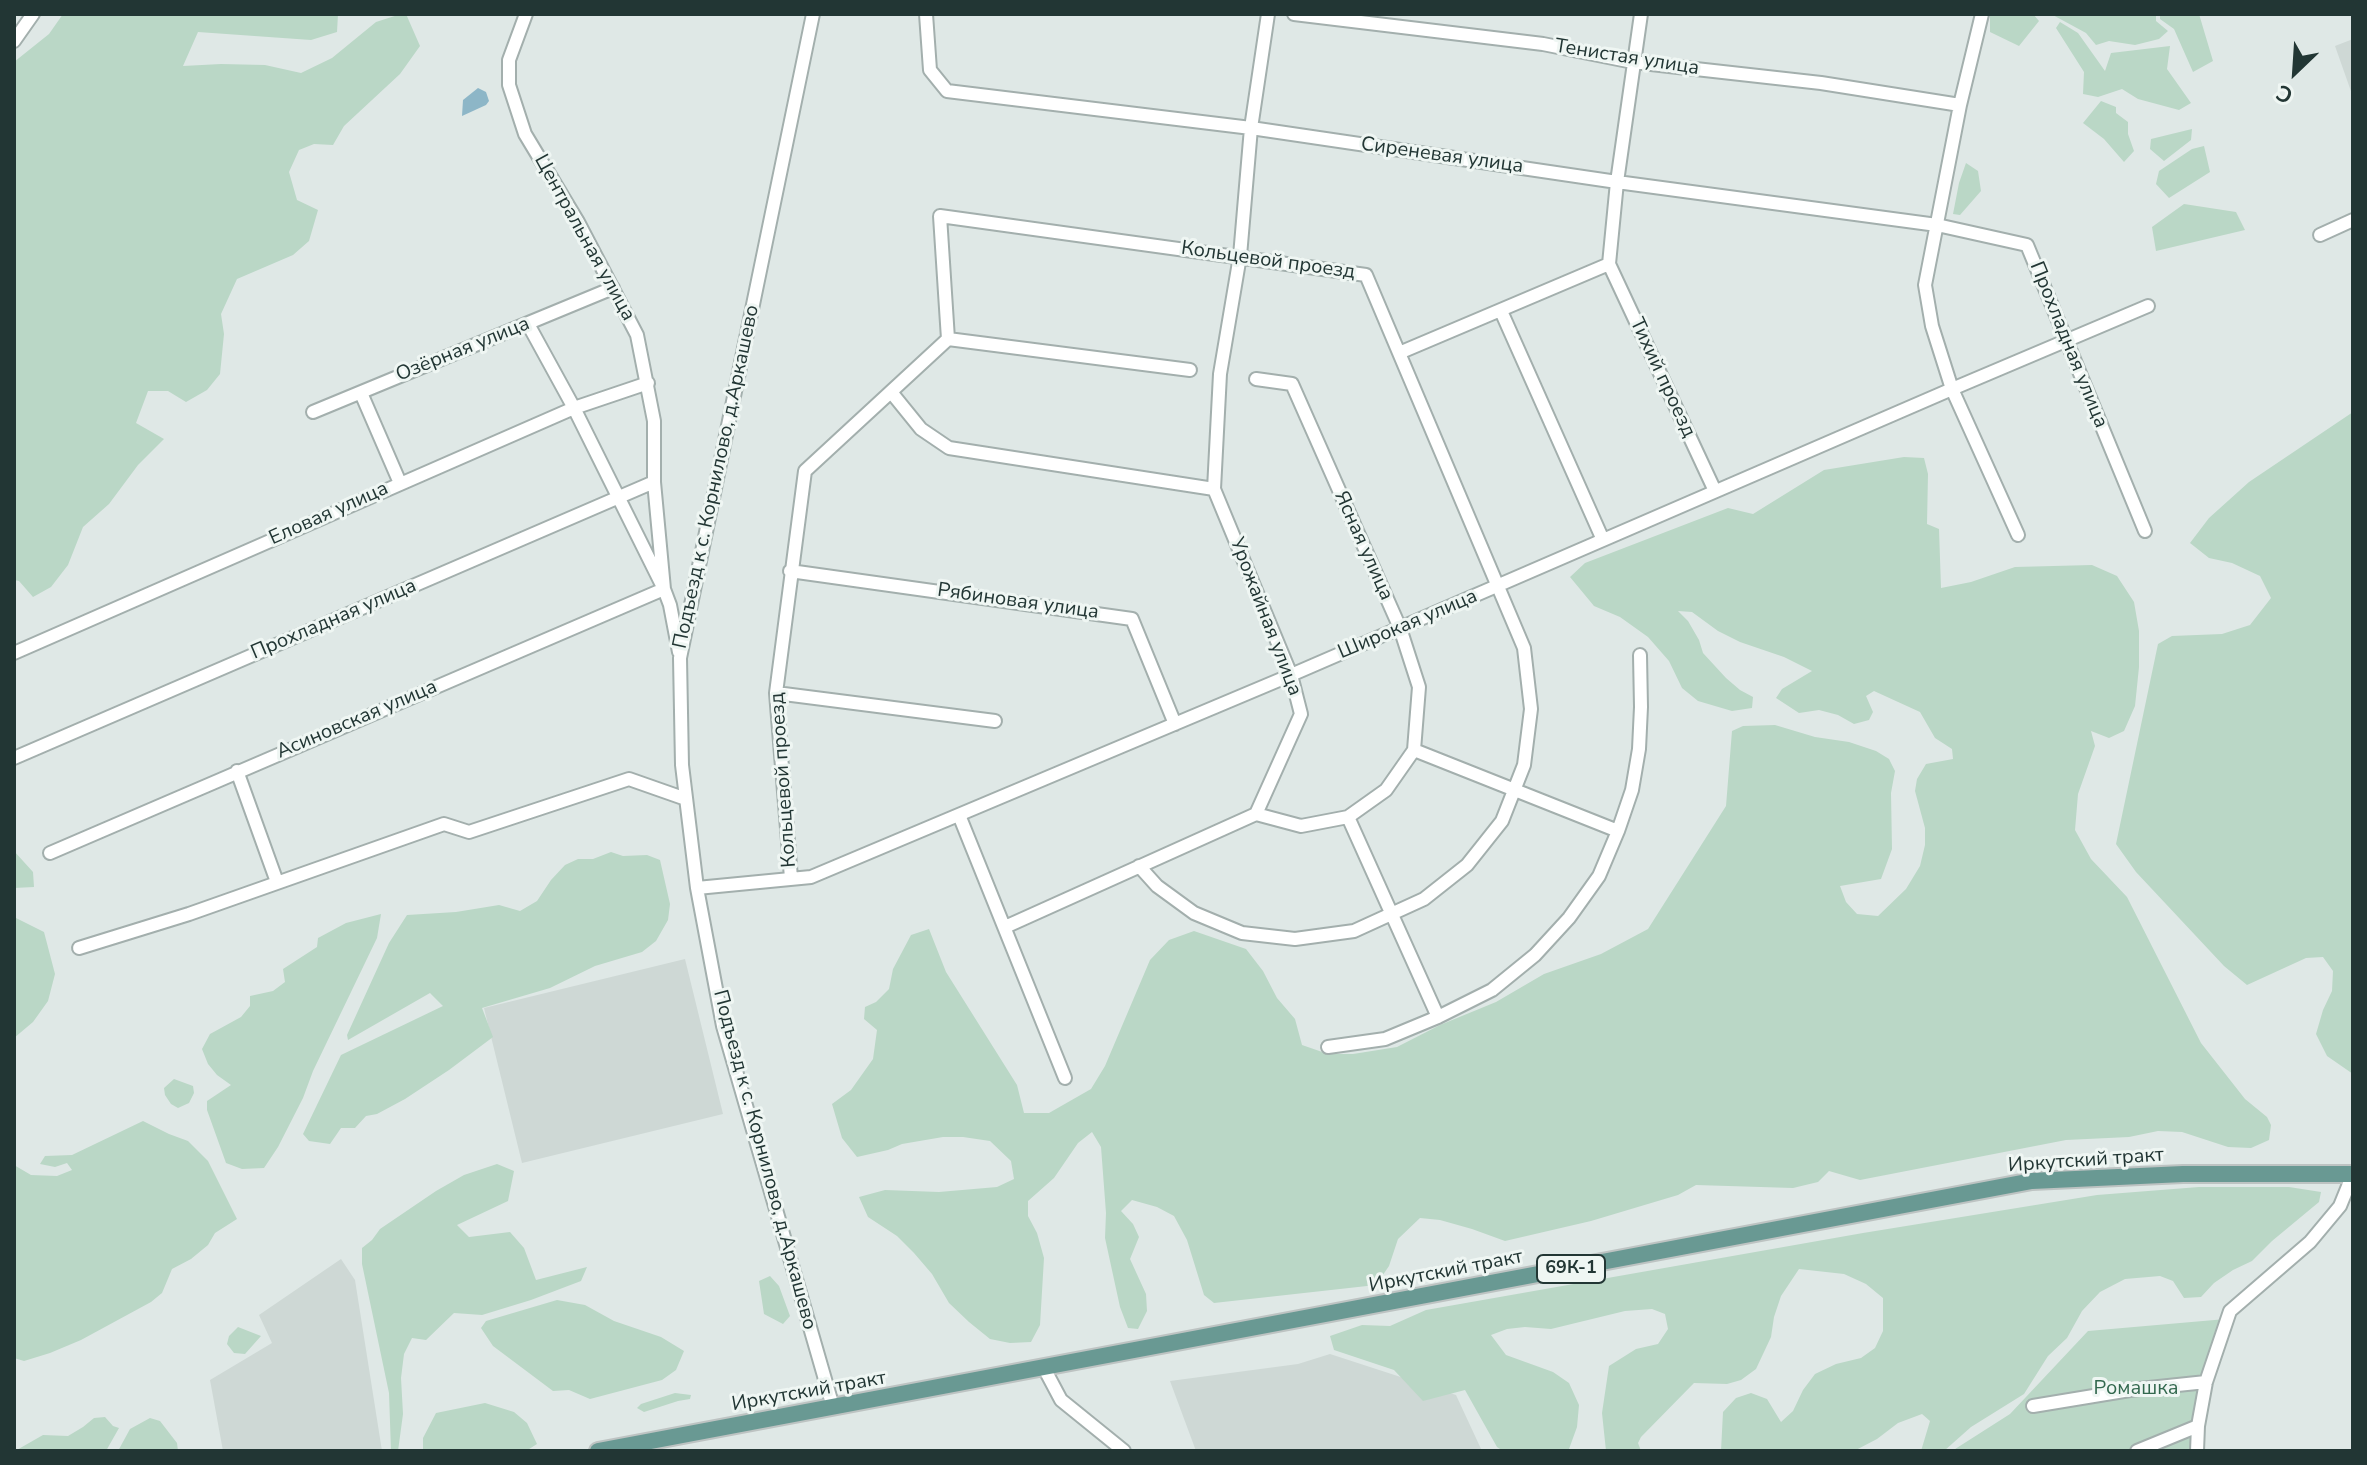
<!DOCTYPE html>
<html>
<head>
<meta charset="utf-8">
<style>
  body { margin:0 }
  #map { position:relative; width:2367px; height:1465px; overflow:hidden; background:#dfe8e6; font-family:"Nunito Sans",sans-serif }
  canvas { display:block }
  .frame { position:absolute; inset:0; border:16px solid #223634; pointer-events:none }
  .north { position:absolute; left:2255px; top:32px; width:80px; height:80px; -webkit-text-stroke:6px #eff6f3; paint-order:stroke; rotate:205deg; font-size:22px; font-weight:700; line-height:32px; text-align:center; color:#223634 }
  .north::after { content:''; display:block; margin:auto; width:28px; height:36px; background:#223634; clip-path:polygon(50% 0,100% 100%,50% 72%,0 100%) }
</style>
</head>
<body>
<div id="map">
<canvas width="2367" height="1465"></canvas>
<div class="frame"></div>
<div class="north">С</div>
</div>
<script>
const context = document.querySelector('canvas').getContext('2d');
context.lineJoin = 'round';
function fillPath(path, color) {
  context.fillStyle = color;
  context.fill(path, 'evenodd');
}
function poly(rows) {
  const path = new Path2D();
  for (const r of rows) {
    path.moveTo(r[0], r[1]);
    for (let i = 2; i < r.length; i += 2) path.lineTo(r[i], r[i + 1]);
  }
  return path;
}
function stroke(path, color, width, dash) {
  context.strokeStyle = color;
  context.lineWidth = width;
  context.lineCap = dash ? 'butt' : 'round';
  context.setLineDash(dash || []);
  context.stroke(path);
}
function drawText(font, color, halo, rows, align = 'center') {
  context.font = font + ' "Nunito Sans",sans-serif';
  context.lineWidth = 6;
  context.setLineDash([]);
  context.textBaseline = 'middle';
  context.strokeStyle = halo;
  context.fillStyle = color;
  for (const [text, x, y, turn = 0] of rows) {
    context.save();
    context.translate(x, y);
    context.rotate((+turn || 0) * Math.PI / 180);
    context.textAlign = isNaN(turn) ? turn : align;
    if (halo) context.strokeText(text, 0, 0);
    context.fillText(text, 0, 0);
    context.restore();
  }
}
const built = poly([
  [2353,39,2353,97,2335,46],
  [685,959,723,1114,522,1163,484,1008],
  [341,1259,355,1280,382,1451,223,1451,210,1380,272,1343,259,1315],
  [1330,1354,1456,1395,1482,1451,1196,1451,1170,1381,1298,1364]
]);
const green = poly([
  [63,14,338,14,337,32,311,40,198,32,183,66,221,64,265,65,301,73,332,58,376,22,401,14,406,14,420,46,400,74,344,126,333,145,314,144,299,150,289,172,297,200,318,210,309,241,293,255,237,279,221,314,224,334,220,374,207,390,186,402,168,391,148,391,136,423,164,439,138,465,109,504,83,527,68,565,51,587,33,597,19,581,14,580,14,62,49,34],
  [1990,14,2033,14,2039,21,2019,46,1990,32],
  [2051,14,2156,14,2156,21,2168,31,2159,39,2135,45,2109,41,2096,45,2086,33],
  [2160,14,2199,14,2213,61,2193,72,2174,29,2160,19],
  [2060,22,2078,33,2105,71,2111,53,2170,46,2167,69,2191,103,2179,110,2138,99,2122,89,2098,97,2083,94,2084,72,2056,28],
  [2101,101,2116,107,2116,113,2128,122,2128,134,2134,151,2124,162,2104,139,2083,123],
  [2192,129,2191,140,2164,161,2150,149,2151,139],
  [2204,146,2210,172,2169,198,2156,184,2159,171,2192,149],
  [1966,163,1978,171,1981,191,1960,215,1953,214,1959,183],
  [2184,204,2236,212,2245,230,2156,251,2152,227],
  [2353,412,2353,1074,2327,1056,2316,1034,2323,1010,2332,991,2333,971,2323,957,2306,958,2247,985,2224,966,2136,872,2116,844,2158,644,2172,636,2222,634,2250,625,2271,598,2260,576,2232,563,2209,558,2190,543,2209,518,2249,482],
  [1904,457,1924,458,1928,474,1927,524,1939,529,1941,588,1971,582,2015,567,2092,565,2117,576,2134,602,2139,631,2139,667,2135,706,2124,731,2109,738,2091,731,2095,746,2078,794,2075,830,2091,859,2127,897,2201,1043,2245,1099,2267,1117,2271,1125,2269,1140,2251,1148,2228,1147,2182,1132,2158,1131,2129,1137,2066,1140,1860,1180,1829,1171,1818,1182,1793,1188,1696,1185,1678,1195,1591,1221,1505,1241,1472,1229,1440,1220,1420,1218,1398,1239,1389,1266,1376,1285,1214,1303,1204,1295,1187,1240,1174,1216,1157,1207,1132,1200,1121,1211,1133,1224,1139,1237,1130,1259,1146,1294,1147,1311,1138,1329,1128,1328,1120,1307,1105,1238,1106,1213,1101,1147,1092,1132,1078,1143,1054,1178,1028,1201,1028,1216,1037,1233,1044,1258,1040,1325,1031,1342,1010,1343,990,1339,969,1322,949,1303,932,1274,914,1253,897,1236,868,1217,859,1197,885,1190,939,1192,997,1187,1014,1179,1011,1161,990,1141,963,1137,943,1137,902,1144,888,1150,857,1157,842,1138,832,1104,851,1090,873,1059,877,1030,864,1019,865,1007,876,1002,889,989,893,969,911,935,929,929,946,972,1017,1085,1024,1113,1049,1113,1091,1089,1105,1066,1150,960,1169,940,1194,931,1246,949,1263,971,1277,998,1295,1019,1302,1045,1328,1054,1353,1054,1397,1047,1440,1025,1496,1002,1544,974,1601,954,1648,929,1726,806,1732,731,1743,726,1775,725,1815,737,1849,742,1876,751,1889,759,1895,771,1891,793,1892,849,1881,879,1840,886,1846,902,1857,914,1878,916,1906,889,1920,866,1925,845,1925,828,1915,791,1917,779,1926,764,1953,759,1952,749,1935,738,1920,712,1874,691,1866,696,1873,712,1869,720,1854,724,1838,715,1819,710,1799,713,1776,698,1782,689,1812,671,1784,657,1740,642,1718,631,1692,612,1678,611,1688,621,1699,640,1703,653,1726,678,1740,690,1753,697,1752,708,1732,711,1698,701,1682,688,1669,661,1648,637,1620,617,1594,606,1570,577,1585,563,1728,508,1753,514,1824,470],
  [14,851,33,872,34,887,14,888],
  [611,852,623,856,647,855,660,860,670,904,668,920,656,941,642,952,595,966,550,988,482,1008,493,1037,449,1070,405,1099,377,1114,366,1116,355,1128,341,1128,330,1144,309,1141,303,1134,341,1055,443,1006,430,993,348,1040,347,1035,389,943,407,915,456,912,499,905,520,911,537,901,551,880,565,865,578,859,593,859],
  [381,914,377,938,313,1071,303,1098,278,1147,264,1168,242,1169,226,1163,207,1110,207,1101,231,1085,217,1075,208,1064,202,1049,210,1034,241,1017,250,1006,250,996,273,991,285,982,283,969,317,947,318,938,346,923],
  [14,917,44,932,55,974,48,1001,33,1022,14,1038],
  [174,1079,193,1086,194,1093,189,1103,178,1108,171,1104,165,1095,164,1088],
  [143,1121,169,1134,188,1141,208,1161,237,1219,215,1233,208,1245,191,1259,172,1269,162,1293,151,1302,81,1340,50,1353,24,1361,14,1358,14,1165,31,1175,57,1176,72,1170,67,1163,55,1167,40,1164,45,1156,72,1155],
  [497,1164,514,1171,508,1201,457,1225,469,1237,510,1232,524,1248,536,1280,587,1267,581,1281,531,1300,482,1315,454,1313,426,1340,412,1338,404,1354,401,1378,403,1414,398,1451,391,1451,389,1393,362,1264,362,1248,372,1240,380,1229,436,1191,464,1175],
  [2199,1187,2289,1187,2321,1192,2319,1202,2272,1241,2252,1261,2233,1270,2214,1283,2201,1297,2184,1298,2173,1281,2160,1276,2125,1279,2100,1292,2082,1311,2067,1338,2048,1356,2024,1394,1971,1427,1944,1451,1921,1451,1930,1421,1922,1414,1898,1423,1877,1439,1854,1451,1721,1451,1723,1412,1736,1398,1751,1393,1767,1399,1781,1422,1793,1411,1803,1390,1815,1374,1836,1364,1861,1358,1875,1348,1883,1331,1883,1298,1866,1284,1844,1274,1799,1269,1781,1296,1774,1317,1771,1337,1756,1369,1741,1380,1727,1384,1694,1383,1641,1437,1638,1443,1641,1451,1606,1451,1602,1413,1609,1366,1636,1349,1658,1344,1668,1329,1665,1314,1652,1309,1625,1311,1551,1329,1525,1327,1507,1329,1491,1335,1506,1355,1553,1372,1569,1383,1579,1405,1577,1427,1569,1449,1570,1451,1503,1451,1497,1447,1465,1390,1423,1401,1394,1370,1334,1350,1330,1336,1362,1325,1390,1326,1426,1310,1863,1233,2097,1195],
  [770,1276,779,1286,790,1316,783,1324,764,1314,759,1281],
  [557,1300,585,1305,614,1321,661,1337,684,1351,676,1370,662,1380,590,1399,569,1390,553,1391,493,1346,481,1328,486,1321],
  [2226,1319,2205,1402,2204,1451,1952,1451,2010,1414,2088,1331],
  [238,1327,261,1336,245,1354,234,1353,227,1344,229,1336],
  [675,1393,691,1395,690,1399,678,1401,644,1412,637,1408,641,1404],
  [485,1403,514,1412,527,1423,537,1444,526,1451,423,1451,423,1438,436,1413],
  [105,1417,113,1426,119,1428,106,1451,15,1451,43,1435,68,1436,83,1427,94,1418],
  [150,1418,160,1421,177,1443,178,1451,118,1451,130,1429]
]);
const water = poly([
  [478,88,486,92,489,101,486,105,462,116,463,100]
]);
const minor = poly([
  [526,14,509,60,509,85,525,134,578,222,637,335,654,421,654,482,664,589,670,605,679,652],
  [813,14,680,658,682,765,697,888,723,1026,833,1407],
  [926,14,930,70,947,91,1251,128,1617,182,1937,225,2027,245,2145,531],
  [1294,14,1543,44,1633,62,1821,83,1960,105],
  [14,41,33,14],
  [2320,235,2353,220],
  [1609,264,1617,182,1641,14],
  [1609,264,1715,491],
  [1501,311,1603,540],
  [948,339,1190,370],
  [1399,353,1609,264],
  [1256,379,1292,384,1400,628,1419,687,1414,750,1386,790,1348,817,1301,826,1256,814],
  [891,392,921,429,949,448,1214,489,1291,675,1301,714,1256,814,1005,927],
  [361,393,400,483],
  [313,412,613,288],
  [1214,489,1220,374,1240,256,1251,128,1268,14],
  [2018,535,1952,389,2148,306],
  [790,571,1132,619,1175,724],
  [14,653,574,408,648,383],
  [776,693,995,721],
  [1414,750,1618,831],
  [14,758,654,482],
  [237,771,277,882],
  [959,815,1065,1078],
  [1348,817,1438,1017],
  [50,853,664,589,574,408,528,324],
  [791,878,776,693,805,471,948,339,940,216,1366,275,1524,648,1531,709,1524,765,1502,821,1467,865,1424,899,1354,931,1295,939,1242,933,1194,913,1157,886,1139,866],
  [697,888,811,877,1291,675,1952,389,1932,326,1925,285,1960,105,1982,14],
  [79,948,189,914,444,824,469,832,629,779,686,799],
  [1328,1047,1385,1039,1438,1017,1492,990,1535,955,1569,918,1599,876,1618,831,1632,790,1639,749,1641,707,1640,655],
  [1044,1368,1061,1400,1124,1451],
  [2033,1406,2130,1390,2206,1382],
  [2137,1451,2198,1426],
  [2197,1451,2198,1426,2206,1382,2230,1311,2310,1242,2340,1206,2353,1174]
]);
const major = poly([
  [598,1451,2032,1181,2183,1174,2353,1174]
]);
const shields = [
  [1571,1269,68]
];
const shieldNames = [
  ["69К-1",1571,1269]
];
const streetNames = [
  ["Тенистая улица",1627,58,9],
  ["Сиреневая улица",1442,156,8],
  ["Центральная улица",584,238,61],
  ["Кольцевой проезд",1268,261,8],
  ["Прохладная улица",2068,345,68],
  ["Озёрная улица",463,350,-22],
  ["Тихий проезд",1662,378,65],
  ["Подъезд к с. Корнилово, д.Аркашево",717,477,-78],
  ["Еловая улица",329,514,-24],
  ["Ясная улица",1363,546,66],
  ["Рябиновая улица",1018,602,8],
  ["Урожайная улица",1265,617,69],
  ["Прохладная улица",334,620,-23],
  ["Широкая улица",1408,625,-23],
  ["Асиновская улица",357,720,-23],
  ["Кольцевой проезд",784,780,-94],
  ["Подъезд к с. Корнилово, д.Аркашево",764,1160,75],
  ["Иркутский тракт",2086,1161,-4],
  ["Иркутский тракт",1446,1272,-11],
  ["Иркутский тракт",809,1392,-10]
];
const parkNames = [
  ["Ромашка",2136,1389]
];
fillPath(built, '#ced8d5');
fillPath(green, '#bad7c6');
fillPath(water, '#8db6c7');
stroke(minor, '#a3afad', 16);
stroke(major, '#bdc3c2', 20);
stroke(minor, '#fff', 12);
stroke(major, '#699993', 16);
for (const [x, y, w] of shields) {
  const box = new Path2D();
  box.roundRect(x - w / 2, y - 14, w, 28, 6);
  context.fillStyle = '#eff6f3';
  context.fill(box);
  stroke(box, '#223634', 2);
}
drawText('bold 18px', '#223634', null, shieldNames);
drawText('20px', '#223634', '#eff6f3', streetNames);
drawText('20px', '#32684e', '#eff6f3', parkNames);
</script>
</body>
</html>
